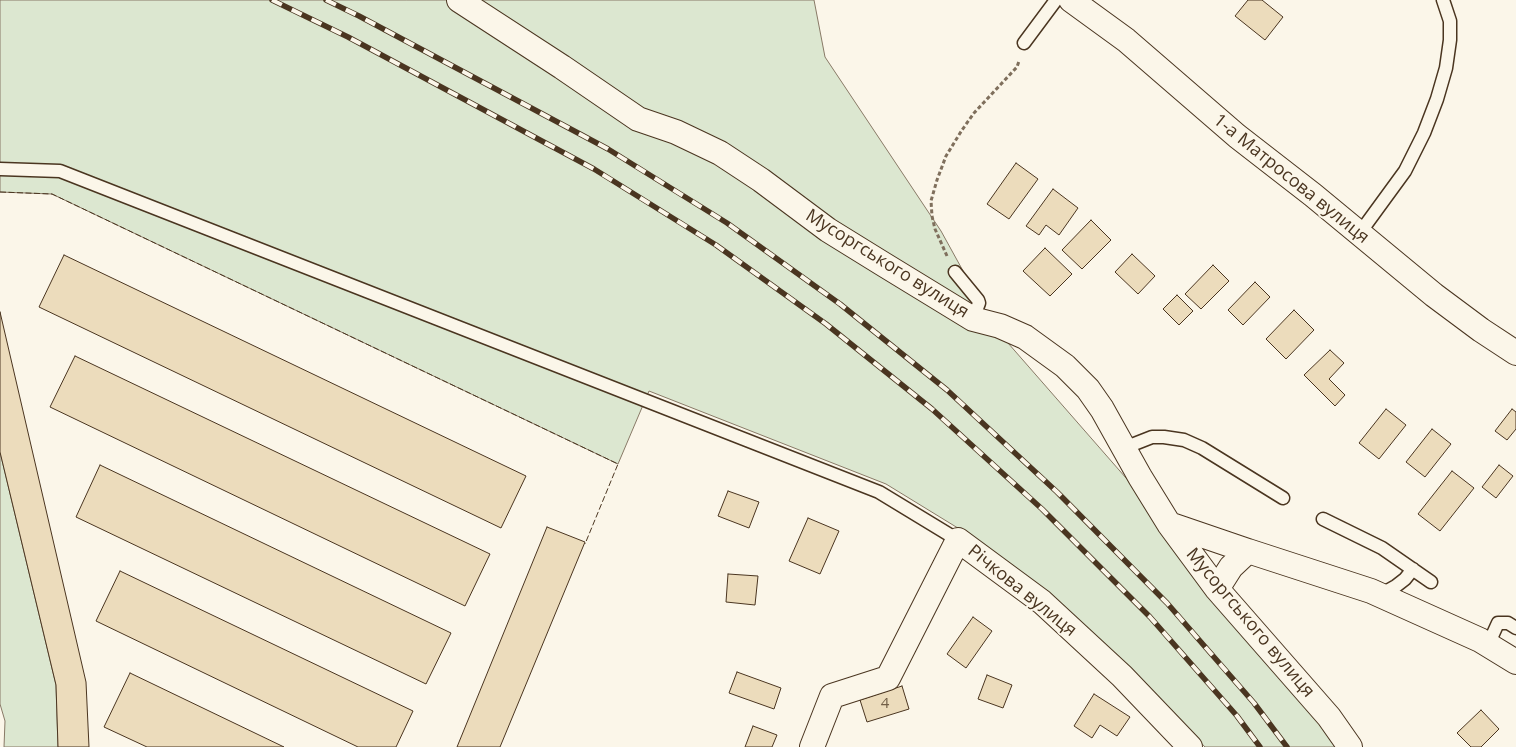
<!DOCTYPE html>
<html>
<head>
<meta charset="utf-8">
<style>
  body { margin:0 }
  canvas { display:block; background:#fbf6e9 }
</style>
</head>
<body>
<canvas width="1516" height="747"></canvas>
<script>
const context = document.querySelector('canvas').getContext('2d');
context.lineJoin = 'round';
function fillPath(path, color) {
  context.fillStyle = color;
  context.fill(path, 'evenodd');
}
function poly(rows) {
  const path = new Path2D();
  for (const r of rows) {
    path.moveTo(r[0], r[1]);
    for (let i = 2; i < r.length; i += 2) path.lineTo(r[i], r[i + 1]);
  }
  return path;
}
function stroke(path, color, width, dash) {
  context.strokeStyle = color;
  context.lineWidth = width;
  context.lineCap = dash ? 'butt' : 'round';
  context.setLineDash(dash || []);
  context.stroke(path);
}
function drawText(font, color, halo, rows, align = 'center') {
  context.font = font + ' "Open Sans",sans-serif';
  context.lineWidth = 4;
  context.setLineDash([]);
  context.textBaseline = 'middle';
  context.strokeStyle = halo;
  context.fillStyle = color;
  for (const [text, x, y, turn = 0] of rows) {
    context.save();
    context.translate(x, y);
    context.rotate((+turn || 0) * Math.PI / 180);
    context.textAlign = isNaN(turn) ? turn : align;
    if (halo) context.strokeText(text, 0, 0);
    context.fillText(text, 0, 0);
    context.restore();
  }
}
const green = poly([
  [0,0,814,0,825,57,941,231,994,327,1161,518,1348,747,1205,747,1133,671,966,533,886,484,649,391,618,464,52,194,0,192,0,0],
  [0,452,56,685,58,747,4,747,5,721,0,704,0,452]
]);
const building = poly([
  [1248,0,1262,0,1283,17,1265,40,1235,16,1248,0],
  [1016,163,1038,179,1009,219,987,204,1016,163],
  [1053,189,1078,208,1059,235,1046,225,1039,235,1026,226,1053,189],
  [1091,220,1111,240,1082,269,1062,250,1091,220],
  [1045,248,1072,274,1050,296,1023,271,1045,248],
  [1132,254,1155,276,1138,294,1115,272,1132,254],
  [64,255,526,476,501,528,39,307,64,255],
  [1213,265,1229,281,1201,309,1185,294,1213,265],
  [1255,282,1270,297,1243,325,1228,310,1255,282],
  [1177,295,1193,311,1179,325,1163,309,1177,295],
  [1294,310,1314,330,1286,359,1266,339,1294,310],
  [0,312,86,682,89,747,58,747,56,685,0,452,0,312],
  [1330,350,1344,363,1329,379,1345,395,1335,406,1304,375,1330,350],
  [75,356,490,554,465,606,50,407,75,356],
  [1386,409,1406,425,1379,459,1359,443,1386,409],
  [1512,409,1516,412,1516,429,1507,440,1495,431,1512,409],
  [1432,429,1451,444,1425,477,1406,462,1432,429],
  [100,465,451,633,426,684,76,517,100,465],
  [1499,465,1513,476,1496,498,1482,487,1499,465],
  [1452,471,1474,488,1440,531,1418,514,1452,471],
  [728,491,759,502,749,528,718,516,728,491],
  [808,518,839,531,820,574,789,561,808,518],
  [547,527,585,542,500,747,457,747,547,527],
  [120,571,413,711,396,747,358,747,96,621,120,571],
  [728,574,758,576,755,605,726,602,728,574],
  [973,617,992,631,966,668,947,654,973,617],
  [737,672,781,688,774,709,729,693,737,672],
  [130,673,284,747,147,747,104,727,130,673],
  [987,675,1012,685,1003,708,978,699,987,675],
  [902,686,909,709,867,722,860,700,902,686],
  [1094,694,1130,717,1117,736,1100,725,1092,738,1074,726,1094,694],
  [1481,710,1499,729,1481,747,1471,747,1457,733,1481,710],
  [753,726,777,735,772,747,745,747,753,726]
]);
const path = poly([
  [947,256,935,229,932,216,931,201,937,180,946,156,962,130,974,113,1017,67,1019,61]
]);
const service = poly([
  [1024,43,1056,0],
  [0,169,60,171,879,492,958,540],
  [1359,234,1405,171,1424,133,1437,99,1446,68,1450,40,1450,21,1443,0],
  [955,272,978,300,979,303,973,319],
  [1124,448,1152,437,1164,437,1184,440,1202,448,1283,498],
  [1323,519,1382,548,1431,582],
  [1380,595,1396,586,1405,579,1413,569],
  [1488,645,1498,623,1508,623,1516,628]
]);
const minor = poly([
  [459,0,562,67,638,119,676,132,720,153,761,180,828,230,883,264,973,319,1000,326,1025,337,1065,366,1088,389,1102,409,1140,477,1169,524,1217,589,1329,717,1350,747],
  [1071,0,1126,40,1237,136,1313,195,1434,295,1481,330,1516,353],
  [1169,524,1248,551,1231,567,1217,589],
  [1248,551,1371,591,1480,640,1516,662],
  [812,747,832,696,888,678,958,540,1042,602,1122,676,1190,747]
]);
const rail = poly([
  [272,0,348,37,594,169,716,245,826,324,932,409,1042,509,1150,617,1237,716,1260,747],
  [326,0,359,16,608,149,727,223,840,304,947,390,1057,492,1167,603,1254,703,1287,747]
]);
const fence = poly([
  [0,192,52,194,618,464,585,544]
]);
const numberNames = [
  ["4",885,704]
];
const streetNames = [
  ["1-а Матросова вулиця",1291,179,39],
  ["Мусоргського вулиця",887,264,32],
  ["Річкова вулиця",1022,591,39],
  ["Мусоргського вулиця",1250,623,50]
];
fillPath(green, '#dce7d0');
stroke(green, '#887966', 1);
fillPath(building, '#ecdcbc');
stroke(building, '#4a3520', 1);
stroke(service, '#4a3520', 15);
stroke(minor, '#4a3520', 26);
stroke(path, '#7f6f5c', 3, [4, 2.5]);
stroke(service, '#fbf6e9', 12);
stroke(minor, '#fbf6e9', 24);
stroke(rail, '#4a3520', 5.5);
stroke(rail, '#fbf6e9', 4, [11]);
stroke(fence, '#4a3520', 1, [6, 2.5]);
drawText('15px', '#725f47', null, numberNames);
drawText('18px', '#4a3520', '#fbf6e9', streetNames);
</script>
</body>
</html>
